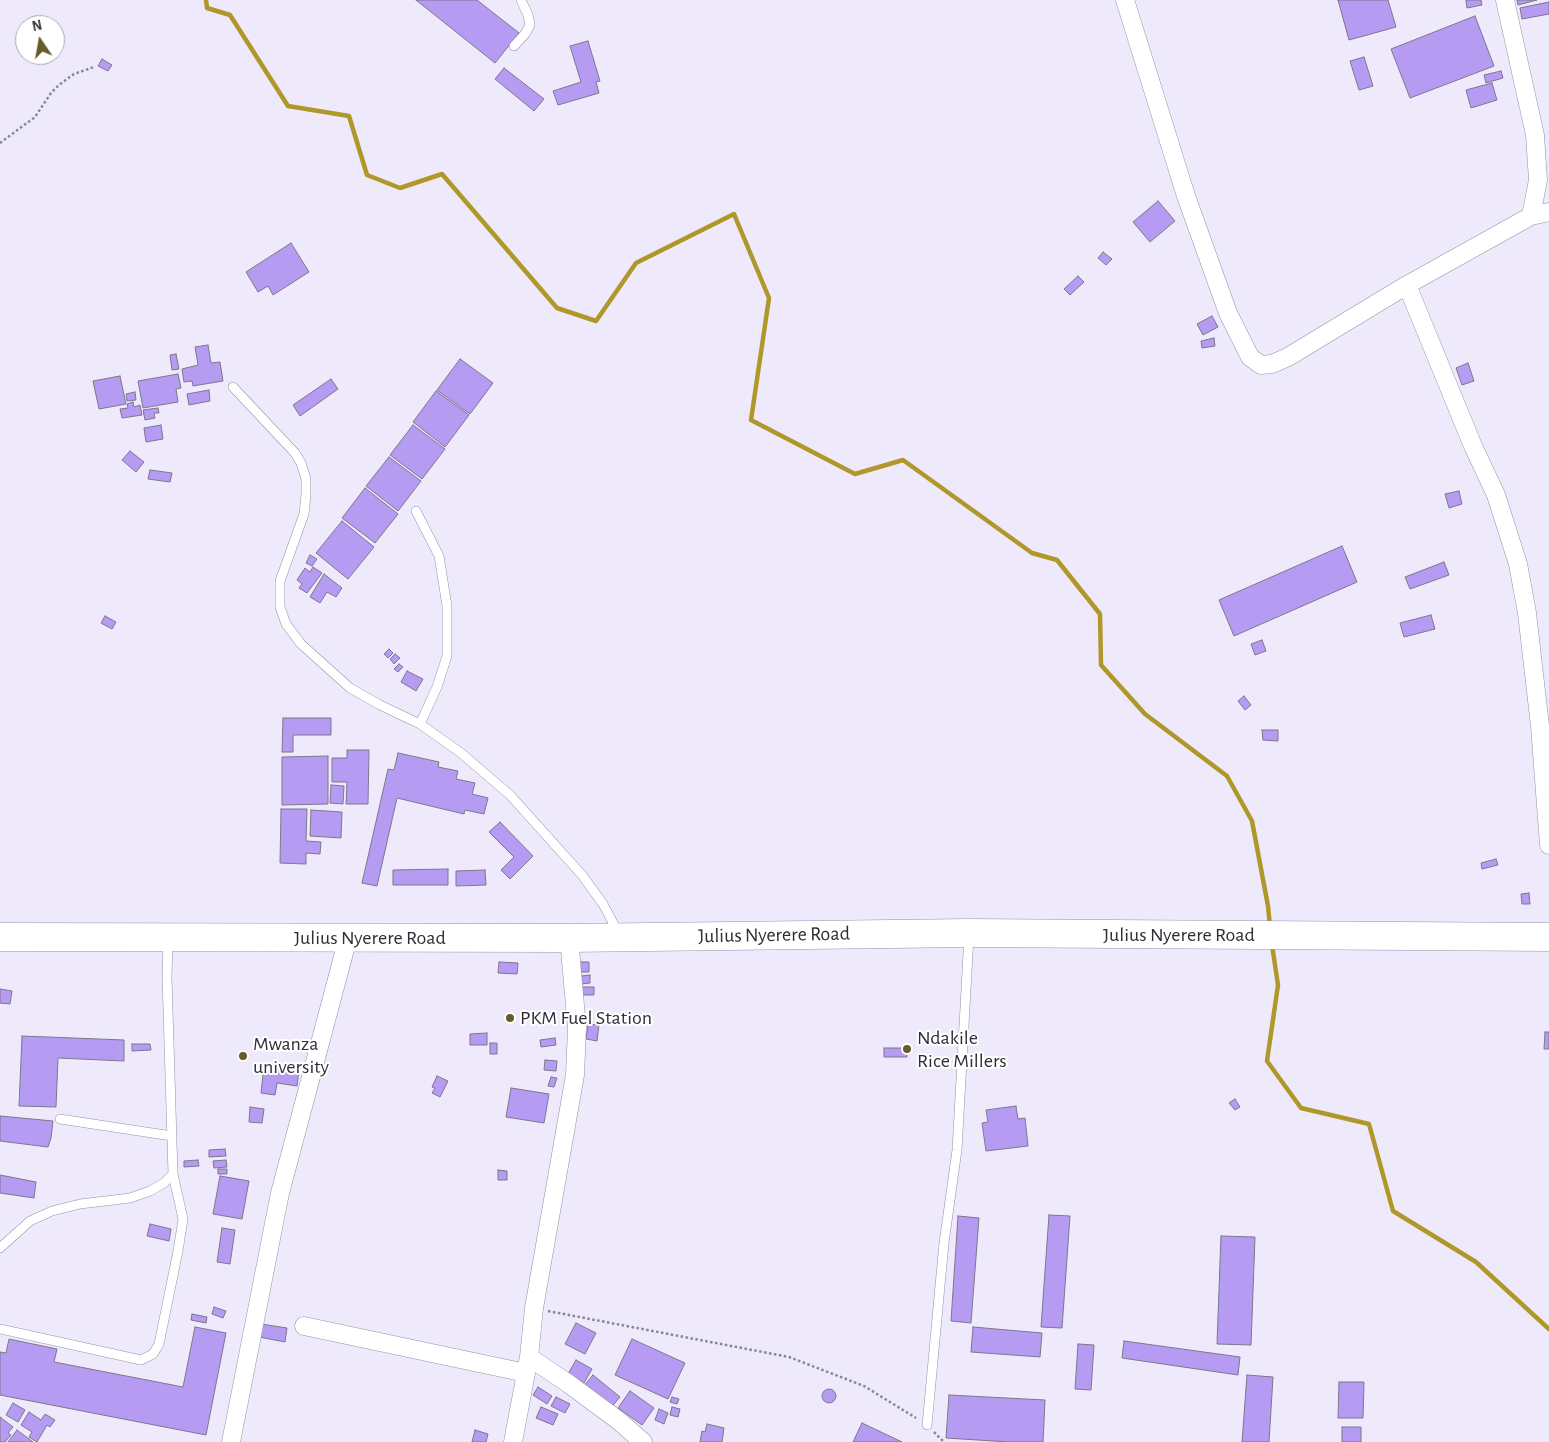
<!DOCTYPE html>
<html>
<head>
<meta charset="utf-8">
<style>
  body { margin:0 }
  #map { position:relative; width:1549px; height:1442px; overflow:hidden; background:#eeeafc; font-family:"Alegreya Sans",sans-serif }
  canvas { display:block }
  .north { position:absolute; left:15px; top:15px; width:50px; height:50px; box-sizing:border-box; background:#fff; border:1px solid #acabae; border-radius:50%; rotate:348deg; font-size:14px; font-weight:700; line-height:20px; text-align:center; color:#2f2d35 }
  .north::after { content:''; display:block; margin:auto; width:18px; height:22px; background:#685b28; clip-path:polygon(50% 0,100% 100%,50% 72%,0 100%) }
</style>
</head>
<body>
<div id="map">
<canvas width="1549" height="1442"></canvas>
<div class="north">N</div>
</div>
<script>
const context = document.querySelector('canvas').getContext('2d');
context.lineJoin = 'round';
function poly(rows) {
  const path = new Path2D();
  for (const r of rows) {
    if (r.length === 3) {
      path.moveTo(r[0] + r[2], r[1]);
      path.arc(r[0], r[1], r[2], 0, 2 * Math.PI);
      continue;
    }
    path.moveTo(r[0], r[1]);
    for (let i = 2; i < r.length; i += 2) path.lineTo(r[i], r[i + 1]);
  }
  return path;
}
function stroke(path, color, width, dash) {
  context.strokeStyle = color;
  context.lineWidth = width;
  context.lineCap = dash ? 'butt' : 'round';
  context.setLineDash(dash || []);
  context.stroke(path);
}
function fillPath(path, color) {
  context.fillStyle = color;
  context.fill(path, 'evenodd');
}
function drawText(font, color, halo, rows, align = 'center') {
  context.font = font + ' "Alegreya Sans",sans-serif';
  context.lineWidth = 4;
  context.setLineDash([]);
  context.textBaseline = 'middle';
  context.strokeStyle = halo;
  context.fillStyle = color;
  for (const [text, x, y, turn = 0] of rows) {
    context.save();
    context.translate(x, y);
    context.rotate((+turn || 0) * Math.PI / 180);
    context.textAlign = isNaN(turn) ? turn : align;
    if (halo) context.strokeText(text, 0, 0);
    context.fillText(text, 0, 0);
    context.restore();
  }
}
const stream = poly([
  [206,0,207,8,230,15,288,106,349,116,367,175,400,188,442,174,557,308,596,321,636,263,734,214,769,298,751,420,855,474,903,460,1032,553,1057,560,1100,614,1101,665,1145,714,1227,776,1252,821,1268,906,1270,927],
  [1272,945,1278,985,1267,1061,1301,1108,1369,1124,1393,1211,1476,1262,1549,1329]
]);
const building = poly([
  [416,0,477,0,519,33,495,63,416,0],
  [1338,0,1388,0,1396,27,1349,40,1338,0],
  [1466,0,1481,0,1482,5,1467,8,1466,0],
  [1517,0,1537,0,1518,5,1517,0],
  [1549,2,1549,14,1522,19,1520,8,1549,2],
  [1475,16,1494,66,1410,98,1391,49,1475,16],
  [588,41,600,81,596,82,599,93,558,105,553,91,581,82,570,46,588,41],
  [1364,57,1373,86,1359,90,1350,61,1364,57],
  [102,59,112,65,108,71,98,66,102,59],
  [504,68,544,99,534,111,495,79,504,68],
  [1501,71,1503,78,1486,83,1484,75,1501,71],
  [1492,83,1497,100,1471,108,1466,90,1492,83],
  [1158,201,1175,221,1150,242,1133,222,1158,201],
  [291,243,309,272,273,295,268,286,258,292,246,272,291,243],
  [1103,252,1112,259,1106,265,1098,258,1103,252],
  [1078,276,1084,282,1070,295,1064,289,1078,276],
  [1212,316,1218,327,1203,335,1197,324,1212,316],
  [1214,338,1215,346,1202,348,1201,341,1214,338],
  [208,345,211,363,220,362,223,381,193,386,192,381,184,382,182,369,198,365,195,347,208,345],
  [176,354,179,369,172,370,170,355,176,354],
  [460,359,493,383,470,414,437,390,460,359],
  [1468,363,1474,381,1462,385,1456,368,1468,363],
  [178,374,181,388,176,389,178,402,143,408,138,381,178,374],
  [120,376,126,404,99,409,93,381,120,376],
  [331,379,338,389,300,416,293,405,331,379],
  [209,390,210,401,189,405,187,394,209,390],
  [436,391,469,415,445,447,413,422,436,391],
  [135,392,136,400,127,401,126,394,135,392],
  [133,402,134,407,140,405,142,415,122,418,120,409,128,408,127,404,133,402],
  [158,408,159,413,154,413,155,418,145,420,143,410,158,408],
  [161,425,163,439,146,442,144,428,161,425],
  [413,425,445,449,422,479,390,455,413,425],
  [130,451,144,462,136,472,122,460,130,451],
  [389,457,421,481,398,511,366,486,389,457],
  [150,470,172,473,170,482,148,479,150,470],
  [365,488,398,514,375,543,342,518,365,488],
  [1459,491,1462,504,1449,508,1445,494,1459,491],
  [342,521,374,547,348,579,316,553,342,521],
  [1342,546,1357,582,1234,636,1219,600,1342,546],
  [310,555,317,559,312,566,306,563,310,555],
  [1444,562,1449,575,1410,589,1405,577,1444,562],
  [313,567,322,573,307,593,299,588,302,584,297,580,305,568,310,572,313,567],
  [324,574,342,588,336,597,327,592,320,603,310,597,324,574],
  [1431,615,1435,629,1404,637,1400,623,1431,615],
  [105,616,116,622,112,629,101,623,105,616],
  [1262,640,1266,651,1255,655,1251,644,1262,640],
  [389,649,393,653,388,658,384,654,389,649],
  [395,654,400,658,394,664,390,659,395,654],
  [399,664,403,667,398,672,394,669,399,664],
  [407,671,423,679,416,691,401,682,407,671],
  [1244,696,1251,705,1245,710,1238,701,1244,696],
  [283,718,331,718,331,735,293,735,293,752,282,752,283,718],
  [1262,730,1278,730,1278,741,1263,740,1262,730],
  [347,750,369,750,368,804,346,804,347,782,332,782,332,758,347,758,347,750],
  [398,753,439,762,438,767,458,771,456,779,475,783,472,794,488,798,484,814,465,810,464,814,397,798,377,886,362,883,388,769,394,770,398,753],
  [328,756,328,804,282,805,282,757,328,756],
  [331,785,344,786,343,804,330,803,331,785],
  [281,809,307,809,306,841,321,842,320,854,306,853,306,864,280,863,281,809],
  [311,810,342,812,341,838,310,836,311,810],
  [500,822,533,856,510,879,501,870,514,857,489,832,500,822],
  [1496,859,1498,865,1482,869,1481,863,1496,859],
  [448,869,448,885,393,885,393,870,448,869],
  [485,870,486,885,456,886,456,871,485,870],
  [1529,893,1530,904,1522,904,1521,894,1529,893],
  [499,962,518,963,517,974,498,973,499,962],
  [576,962,589,962,589,972,577,972,576,962],
  [590,975,590,983,581,984,581,976,590,975],
  [582,987,594,987,594,995,582,995,582,987],
  [0,989,12,991,10,1004,0,1003,0,989],
  [588,1024,599,1025,597,1041,586,1039,588,1024],
  [1545,1032,1549,1032,1549,1049,1544,1049,1545,1032],
  [487,1033,487,1045,470,1045,470,1034,487,1033],
  [22,1036,124,1040,124,1061,58,1058,56,1107,19,1106,22,1036],
  [555,1038,556,1045,541,1047,540,1040,555,1038],
  [490,1043,497,1043,497,1054,490,1054,490,1043],
  [132,1044,150,1044,151,1050,132,1051,132,1044],
  [884,1048,907,1048,907,1057,884,1057,884,1048],
  [545,1060,557,1061,556,1071,544,1070,545,1060],
  [264,1065,299,1070,297,1086,277,1083,275,1095,261,1093,264,1065],
  [437,1076,448,1081,440,1097,432,1093,435,1088,432,1087,437,1076],
  [551,1077,557,1078,554,1087,548,1086,551,1077],
  [511,1088,549,1094,544,1123,506,1117,511,1088],
  [1235,1099,1240,1107,1235,1110,1229,1103,1235,1099],
  [1016,1106,1018,1119,1025,1118,1028,1146,986,1151,982,1123,988,1122,986,1110,1016,1106],
  [250,1107,264,1109,262,1123,249,1122,250,1107],
  [0,1116,53,1121,51,1138,48,1147,0,1141,0,1116],
  [225,1149,226,1156,209,1157,209,1150,225,1149],
  [198,1160,199,1166,184,1167,184,1161,198,1160],
  [226,1160,227,1167,214,1168,213,1161,226,1160],
  [218,1169,227,1169,227,1174,218,1174,218,1169],
  [498,1170,507,1171,507,1180,498,1180,498,1170],
  [0,1175,36,1182,34,1198,0,1193,0,1175],
  [220,1176,249,1181,242,1219,213,1214,220,1176],
  [1049,1215,1070,1216,1062,1328,1041,1327,1049,1215],
  [958,1216,979,1218,971,1323,951,1321,958,1216],
  [150,1224,171,1229,169,1241,147,1236,150,1224],
  [222,1228,235,1230,230,1264,217,1262,222,1228],
  [1221,1236,1255,1237,1251,1345,1217,1344,1221,1236],
  [214,1307,226,1311,223,1318,212,1314,214,1307],
  [192,1314,207,1317,206,1323,191,1320,192,1314],
  [576,1323,596,1333,585,1354,565,1344,576,1323],
  [261,1324,287,1328,285,1342,259,1337,261,1324],
  [195,1327,226,1333,206,1435,0,1395,0,1352,6,1353,9,1339,57,1349,54,1362,183,1387,195,1327],
  [973,1327,1042,1333,1040,1357,971,1352,973,1327],
  [632,1339,685,1363,668,1399,615,1375,632,1339],
  [1124,1341,1240,1357,1238,1375,1122,1358,1124,1341],
  [1078,1344,1094,1345,1091,1390,1075,1389,1078,1344],
  [576,1360,592,1369,584,1383,568,1374,576,1360],
  [593,1375,620,1397,610,1409,583,1387,593,1375],
  [1247,1375,1273,1377,1269,1442,1242,1442,1247,1375],
  [1339,1382,1364,1382,1363,1418,1338,1418,1339,1382],
  [538,1387,552,1396,547,1404,533,1395,538,1387],
  [829,1396,7],
  [630,1391,654,1408,642,1425,618,1408,630,1391],
  [949,1395,1045,1400,1043,1442,1009,1442,946,1438,949,1395],
  [556,1397,570,1404,565,1413,551,1406,556,1397],
  [672,1397,679,1399,677,1404,670,1402,672,1397],
  [13,1403,25,1410,18,1422,6,1415,13,1403],
  [541,1407,558,1414,553,1425,536,1418,541,1407],
  [672,1407,680,1409,678,1417,670,1415,672,1407],
  [659,1409,668,1413,664,1424,655,1420,659,1409],
  [29,1412,41,1420,45,1414,55,1420,50,1427,47,1425,37,1442,29,1437,32,1432,21,1425,29,1412],
  [0,1417,13,1427,8,1433,11,1435,5,1442,0,1442,0,1417],
  [862,1423,902,1442,853,1442,862,1423],
  [707,1424,724,1428,722,1442,700,1442,702,1431,705,1432,707,1424],
  [1342,1427,1361,1427,1361,1442,1342,1442,1342,1427],
  [17,1430,33,1442,8,1442,17,1430],
  [475,1430,488,1434,486,1442,472,1442,475,1430]
]);
const path = poly([
  [0,143,35,117,51,93,59,85,74,74,94,67],
  [548,1311,789,1357,864,1386,916,1418],
  [934,1432,944,1442]
]);
const service = poly([
  [514,46,525,34,530,25,528,15,521,0],
  [233,387,295,453,301,463,306,479,306,495,304,514,280,581,280,607,286,624,301,644,350,688,380,705,420,724,461,753,510,795,582,875,603,904,619,934],
  [416,511,439,556,447,606,447,656,437,687,420,724],
  [60,1119,172,1136],
  [0,1248,30,1221,52,1211,80,1204,130,1198,150,1191,164,1183,173,1174],
  [0,1329,141,1360,153,1354,159,1344,178,1251,183,1219,173,1174,167,977,168,940],
  [927,1425,944,1243,957,1150,969,936]
]);
const minor = poly([
  [1125,0,1186,196,1228,313,1250,357,1261,365,1272,364,1288,357,1407,285,1531,216,1549,212],
  [1505,0,1535,135,1538,180,1531,216],
  [1407,285,1473,446,1496,495,1518,564,1527,613,1540,726,1549,845],
  [304,1326,526,1373],
  [529,1357,569,1384,619,1421,643,1442],
  [231,1442,280,1193,348,938],
  [513,1442,529,1357,534,1308,575,1075,577,1028,569,938]
]);
const trunk = poly([
  [0,937,569,938,969,933,1549,937]
]);
const markers = [
  [510,1018,5,"#685b28"],
  [907,1049,5,"#685b28"],
  [243,1056,5,"#685b28"]
];
const streetNames = [
  ["Julius Nyerere Road",774,935,-1],
  ["Julius Nyerere Road",1179,935],
  ["Julius Nyerere Road",370,938]
];
const poiNames = [
  ["PKM Fuel Station",520,1018],
  ["Ndakile",917,1038],
  ["Rice Millers",917,1061],
  ["Mwanza",253,1044],
  ["university",253,1067]
];
stroke(stream, '#b09729', 4.5);
fillPath(building, '#b69bf3');
stroke(building, '#7c778b', 1);
stroke(service, '#9691a6', 10);
stroke(minor, '#9691a6', 19);
stroke(trunk, '#9691a6', 29);
stroke(path, '#898693', 2.5, [2.5, 2.5]);
stroke(service, '#fff', 9);
stroke(minor, '#fff', 18);
stroke(trunk, '#fff', 28);
for (const [x, y, r, color] of markers) {
  const dot = new Path2D();
  dot.arc(x, y, r, 0, 2 * Math.PI);
  context.fillStyle = color;
  context.fill(dot);
  stroke(dot, '#fff', 2);
}
drawText('20px', '#2f2d35', '#fff', streetNames);
drawText('20px', '#2f2d35', '#fff', poiNames, 'left');
</script>
</body>
</html>
